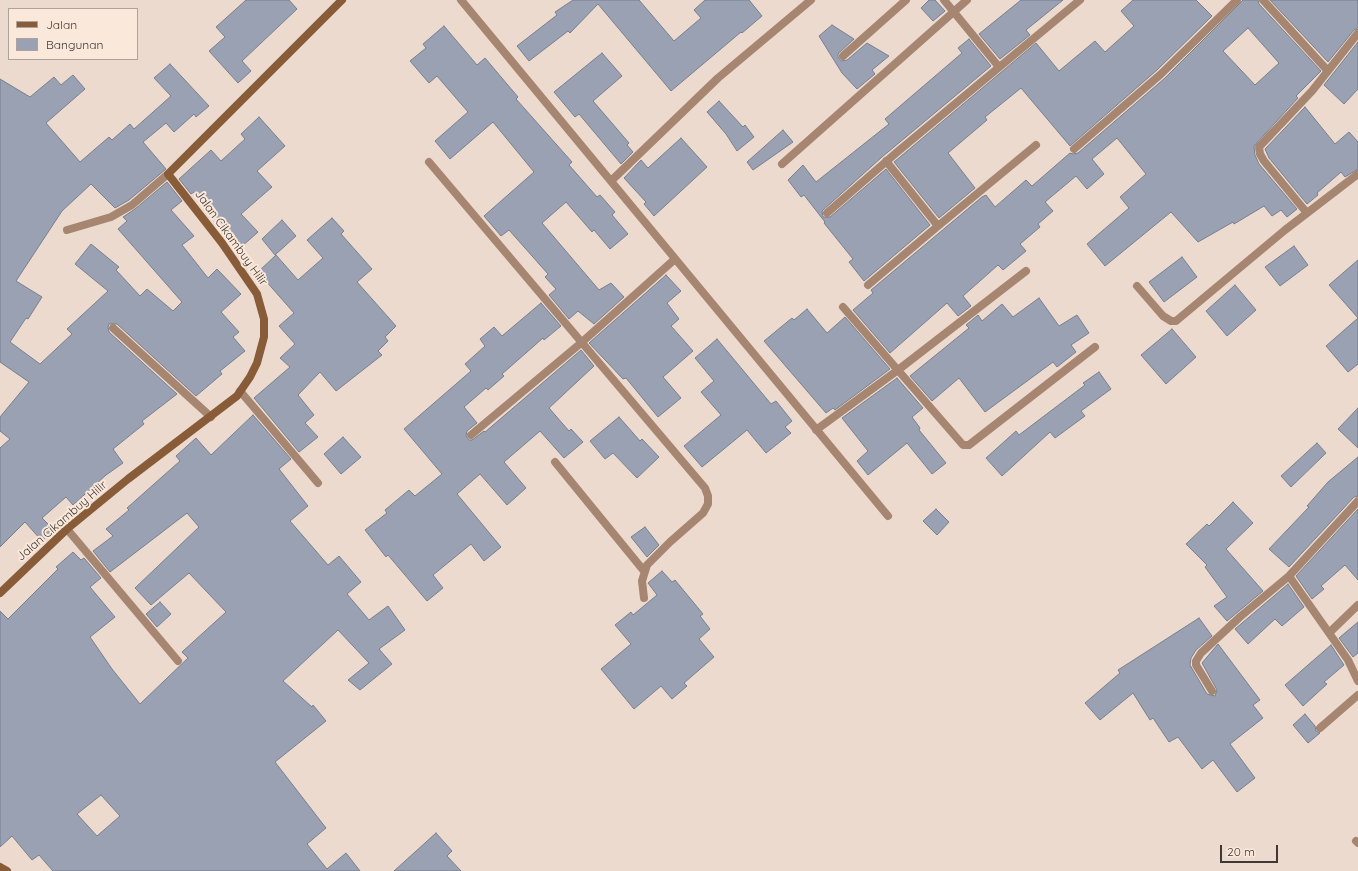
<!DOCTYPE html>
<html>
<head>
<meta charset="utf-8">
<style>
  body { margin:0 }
  #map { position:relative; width:1358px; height:871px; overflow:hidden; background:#eddace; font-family:Quicksand,sans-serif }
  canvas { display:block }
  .legend { position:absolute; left:8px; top:8px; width:130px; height:52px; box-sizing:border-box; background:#fae8db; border:1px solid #afa298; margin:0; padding:5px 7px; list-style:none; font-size:12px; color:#3f3833 }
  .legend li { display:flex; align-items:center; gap:8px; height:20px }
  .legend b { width:20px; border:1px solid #afa298 }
  .scale { position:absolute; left:1220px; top:845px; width:58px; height:18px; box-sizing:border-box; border:2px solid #3f3833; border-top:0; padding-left:5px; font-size:12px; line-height:14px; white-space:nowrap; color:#3f3833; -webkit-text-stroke:3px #fae8db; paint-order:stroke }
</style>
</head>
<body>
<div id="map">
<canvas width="1358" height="871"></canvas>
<ul class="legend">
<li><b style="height:5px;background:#895c39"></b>Jalan</li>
<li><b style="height:11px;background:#99a1b2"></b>Bangunan</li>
</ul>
<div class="scale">20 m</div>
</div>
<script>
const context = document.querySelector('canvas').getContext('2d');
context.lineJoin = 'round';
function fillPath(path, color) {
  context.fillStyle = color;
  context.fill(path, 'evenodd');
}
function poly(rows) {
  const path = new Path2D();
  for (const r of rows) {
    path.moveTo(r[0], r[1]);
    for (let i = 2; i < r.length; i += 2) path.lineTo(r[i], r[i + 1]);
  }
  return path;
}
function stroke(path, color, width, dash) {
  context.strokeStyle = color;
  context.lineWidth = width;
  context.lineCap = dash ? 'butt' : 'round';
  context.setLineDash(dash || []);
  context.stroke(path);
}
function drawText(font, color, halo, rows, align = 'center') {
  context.font = font + ' Quicksand,sans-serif';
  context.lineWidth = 4;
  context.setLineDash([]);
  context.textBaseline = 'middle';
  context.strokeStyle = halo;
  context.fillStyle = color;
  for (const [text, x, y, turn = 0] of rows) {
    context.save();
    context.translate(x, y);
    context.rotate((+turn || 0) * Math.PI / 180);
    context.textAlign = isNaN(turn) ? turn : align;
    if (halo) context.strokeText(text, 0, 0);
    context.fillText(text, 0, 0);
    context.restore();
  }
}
const building = poly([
  [246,0,289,0,297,9,242,61,251,71,238,83,209,51,225,37,216,27,246,0],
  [573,0,639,0,674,41,701,18,694,10,705,0,749,0,762,16,742,33,741,32,671,91,598,4,570,33,568,31,529,61,517,46,557,15,555,12,573,0],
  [929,0,935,0,945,11,933,21,921,8,929,0],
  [1021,0,1063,0,1026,30,1030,35,1000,59,979,34,1021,0],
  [1133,0,1196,0,1212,16,1157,70,1070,146,1021,88,985,117,987,120,948,153,975,188,939,218,894,162,1036,43,1059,71,1095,41,1105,52,1134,26,1121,11,1133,0],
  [1243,0,1258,0,1259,4,1321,71,1296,96,1298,98,1254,146,1255,155,1259,164,1297,209,1287,217,1281,210,1272,216,1264,206,1234,224,1233,222,1198,242,1171,212,1105,266,1087,244,1129,208,1120,197,1146,174,1117,138,1092,159,1104,174,1087,189,1076,176,1045,202,1053,211,1038,224,1040,227,1020,244,1026,251,1003,270,998,265,963,296,971,306,958,316,947,303,890,353,853,310,873,293,871,290,982,197,986,195,995,207,1026,180,1032,186,1070,153,1073,154,1078,153,1165,78,1243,0],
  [1248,28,1279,63,1255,85,1223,51,1248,28],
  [1270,0,1358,0,1358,28,1354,30,1328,62,1270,0],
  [832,25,854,39,838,54,838,57,841,61,847,60,867,43,889,56,872,70,875,74,857,89,842,73,819,36,832,25],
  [444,26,477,65,485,58,518,97,516,99,572,162,569,165,597,197,600,195,615,212,612,215,628,234,610,249,594,230,592,232,566,202,542,223,599,290,611,283,624,297,594,324,578,311,569,319,549,295,556,289,545,277,548,274,509,230,501,236,484,216,534,172,493,122,450,159,435,141,468,112,437,76,429,83,410,61,426,48,423,44,444,26],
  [969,39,991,66,882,157,822,211,823,217,830,217,886,169,930,225,864,281,849,262,853,259,824,223,825,222,804,195,801,197,788,180,803,165,816,182,889,124,885,119,962,53,958,48,969,39],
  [1358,42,1358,89,1344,104,1324,85,1358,42],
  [602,53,622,76,593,101,629,143,627,145,633,152,621,164,579,114,575,117,554,92,602,53],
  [170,64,209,106,196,117,194,114,174,132,166,123,143,142,166,169,129,200,115,208,91,184,62,211,16,281,42,297,28,319,26,318,10,342,40,364,72,334,67,329,108,291,75,264,91,244,119,267,116,270,140,296,147,289,173,311,182,302,118,229,127,221,123,217,135,209,167,182,182,201,171,210,194,236,182,245,208,278,217,269,241,294,221,312,239,332,233,337,245,351,220,371,222,374,196,396,117,324,109,324,108,327,109,332,177,394,142,421,144,424,113,449,123,463,106,475,73,505,66,497,42,518,54,530,42,541,25,522,0,547,0,448,10,439,0,431,0,417,29,382,0,362,0,79,30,97,54,77,61,85,73,75,85,89,46,123,80,162,109,137,112,140,130,124,134,129,171,96,154,78,170,64],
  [719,101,743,127,745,125,754,137,737,151,726,134,707,112,719,101],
  [1305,107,1335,144,1349,132,1358,142,1358,169,1345,177,1341,172,1317,193,1318,195,1307,204,1269,158,1265,149,1305,107],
  [259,117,285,146,257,171,272,187,241,214,258,232,240,248,228,234,230,232,207,206,194,192,191,194,179,179,211,150,221,161,245,139,241,134,259,117],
  [783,130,793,142,753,170,747,162,783,130],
  [681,138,707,167,654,216,644,204,646,202,624,178,641,160,648,168,681,138],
  [332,218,344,231,341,234,372,269,357,282,396,326,385,337,388,341,378,351,382,355,336,391,320,372,298,395,314,415,305,423,318,437,299,452,254,398,290,367,280,358,295,344,279,326,294,313,258,272,276,255,298,280,323,258,307,240,332,218],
  [282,220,296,236,275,255,262,239,282,220],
  [1294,246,1308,265,1280,286,1265,267,1294,246],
  [1182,257,1197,277,1164,302,1149,282,1182,257],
  [1358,260,1358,364,1348,372,1326,346,1358,318,1329,285,1358,260],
  [666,275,681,291,667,303,679,319,671,326,693,351,663,377,681,398,658,417,626,378,623,379,589,343,666,275],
  [1235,285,1256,310,1227,336,1206,311,1235,285],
  [1039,298,1059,326,1077,315,1089,333,1071,345,1076,352,1057,367,1053,362,985,412,959,378,932,401,910,376,969,328,966,325,978,315,982,321,1002,304,1013,317,1039,298],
  [541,303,561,326,544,340,543,338,502,374,504,376,488,390,486,388,464,407,477,423,467,431,466,436,469,440,472,440,484,431,485,432,581,350,594,366,549,408,569,431,571,429,583,442,564,458,540,431,504,462,526,488,507,505,480,474,457,494,501,547,484,561,471,544,433,575,443,588,427,601,388,555,386,557,365,530,387,513,385,510,409,490,415,496,442,474,404,429,471,371,465,364,485,346,480,339,494,327,502,336,541,303],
  [807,309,827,333,845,317,890,369,835,410,833,408,826,413,764,341,792,318,794,320,807,309],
  [1172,329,1196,357,1166,384,1141,355,1172,329],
  [717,339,771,404,776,401,792,421,785,427,791,433,766,453,747,430,702,467,684,446,721,415,701,392,714,381,695,358,717,339],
  [1099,372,1111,389,1081,411,1085,416,1055,438,1050,432,1002,476,986,458,1016,431,1019,435,1085,385,1083,383,1099,372],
  [897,378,923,408,912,417,920,428,919,430,946,463,932,474,907,443,868,475,857,461,868,451,842,418,897,378],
  [1358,408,1358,448,1338,429,1358,408],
  [253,415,291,459,279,469,308,506,290,521,328,565,339,556,361,582,347,594,369,620,388,606,405,630,379,649,392,664,360,690,348,680,369,663,338,630,283,681,312,707,313,705,326,721,275,762,326,828,307,844,327,869,346,853,360,871,53,871,39,855,32,860,12,836,0,847,0,611,8,619,58,569,56,567,73,552,81,560,84,558,101,578,90,587,115,617,90,637,112,669,140,704,188,658,182,652,226,612,189,573,151,605,135,588,199,527,187,513,110,572,93,551,113,536,106,529,129,510,127,508,180,461,176,456,196,438,211,455,253,415],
  [101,795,120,816,97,836,77,814,101,795],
  [619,417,640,441,642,439,659,457,637,478,613,453,605,459,590,441,619,417],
  [343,437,361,457,341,474,324,454,343,437],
  [1317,443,1326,453,1291,487,1281,476,1317,443],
  [1358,457,1358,496,1354,497,1289,567,1269,549,1309,507,1307,506,1328,482,1358,457],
  [1233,502,1253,523,1226,549,1263,591,1227,621,1214,606,1227,597,1205,567,1207,565,1186,544,1207,524,1209,526,1233,502],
  [936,509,949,522,937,535,923,521,936,509],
  [1358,509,1358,580,1345,565,1321,586,1324,589,1312,599,1296,576,1358,509],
  [645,527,659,545,647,557,631,537,645,527],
  [662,571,672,582,675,580,703,614,700,616,710,629,699,639,714,657,684,683,687,686,672,699,661,686,634,709,601,669,631,644,615,625,631,612,633,615,657,595,648,583,662,571],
  [1288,584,1304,607,1282,626,1275,619,1248,644,1235,629,1288,584],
  [160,602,171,614,157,627,146,614,160,602],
  [1199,618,1212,636,1196,650,1191,658,1190,665,1207,694,1215,696,1217,690,1202,663,1218,644,1260,700,1253,705,1263,718,1230,744,1255,778,1237,792,1213,760,1202,769,1178,737,1169,742,1153,718,1150,720,1133,693,1100,720,1085,703,1120,673,1118,670,1199,618],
  [1358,622,1358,653,1353,657,1339,638,1358,622],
  [1331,645,1344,665,1324,682,1327,684,1303,706,1285,685,1331,645],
  [1305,714,1315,726,1316,731,1320,733,1308,743,1293,725,1305,714],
  [436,833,452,851,447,856,461,871,394,871,436,833]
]);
const street = poly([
  [461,0,888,516],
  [944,0,999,67],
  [1263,0,1328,71],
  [843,56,906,0],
  [1074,149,1161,74,1237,0],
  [886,161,938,226,1036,145],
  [429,162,705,488,708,496,708,504,703,513,670,542,647,565,642,581,644,598],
  [782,164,967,0],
  [611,181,718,78,811,0],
  [827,213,896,153,1080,0],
  [1307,213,1264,161,1260,154,1259,147,1312,91,1358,33],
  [67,230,111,217,132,205,168,174],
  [868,285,938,226],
  [1137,286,1163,316,1171,321,1176,321,1285,230,1358,174],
  [843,307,963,445,969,445,1095,347],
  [113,328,211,417],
  [240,391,318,483],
  [816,430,898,370,1026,271],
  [471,435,581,343,675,259],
  [555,462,644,571],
  [67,529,178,661],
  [1289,576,1348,660,1358,681],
  [1329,633,1358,605],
  [1212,691,1196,665,1196,661,1201,653,1241,616,1289,576,1358,501],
  [1320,728,1358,695],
  [1356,841,1358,843]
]);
const secondary = poly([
  [0,593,67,529,128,479,237,396,250,377,257,363,264,337,264,319,257,294,222,243,168,174,342,0],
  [0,867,7,871]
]);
const streetNames = [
  ["Jalan Cikambuy Hilir",231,238,54],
  ["Jalan Cikambuy Hilir",62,521,-41]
];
fillPath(building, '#99a1b2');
stroke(building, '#777f8f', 1);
stroke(street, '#a68670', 8);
stroke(secondary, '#895c39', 8);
drawText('12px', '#3f3833', '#fae8db', streetNames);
</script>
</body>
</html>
